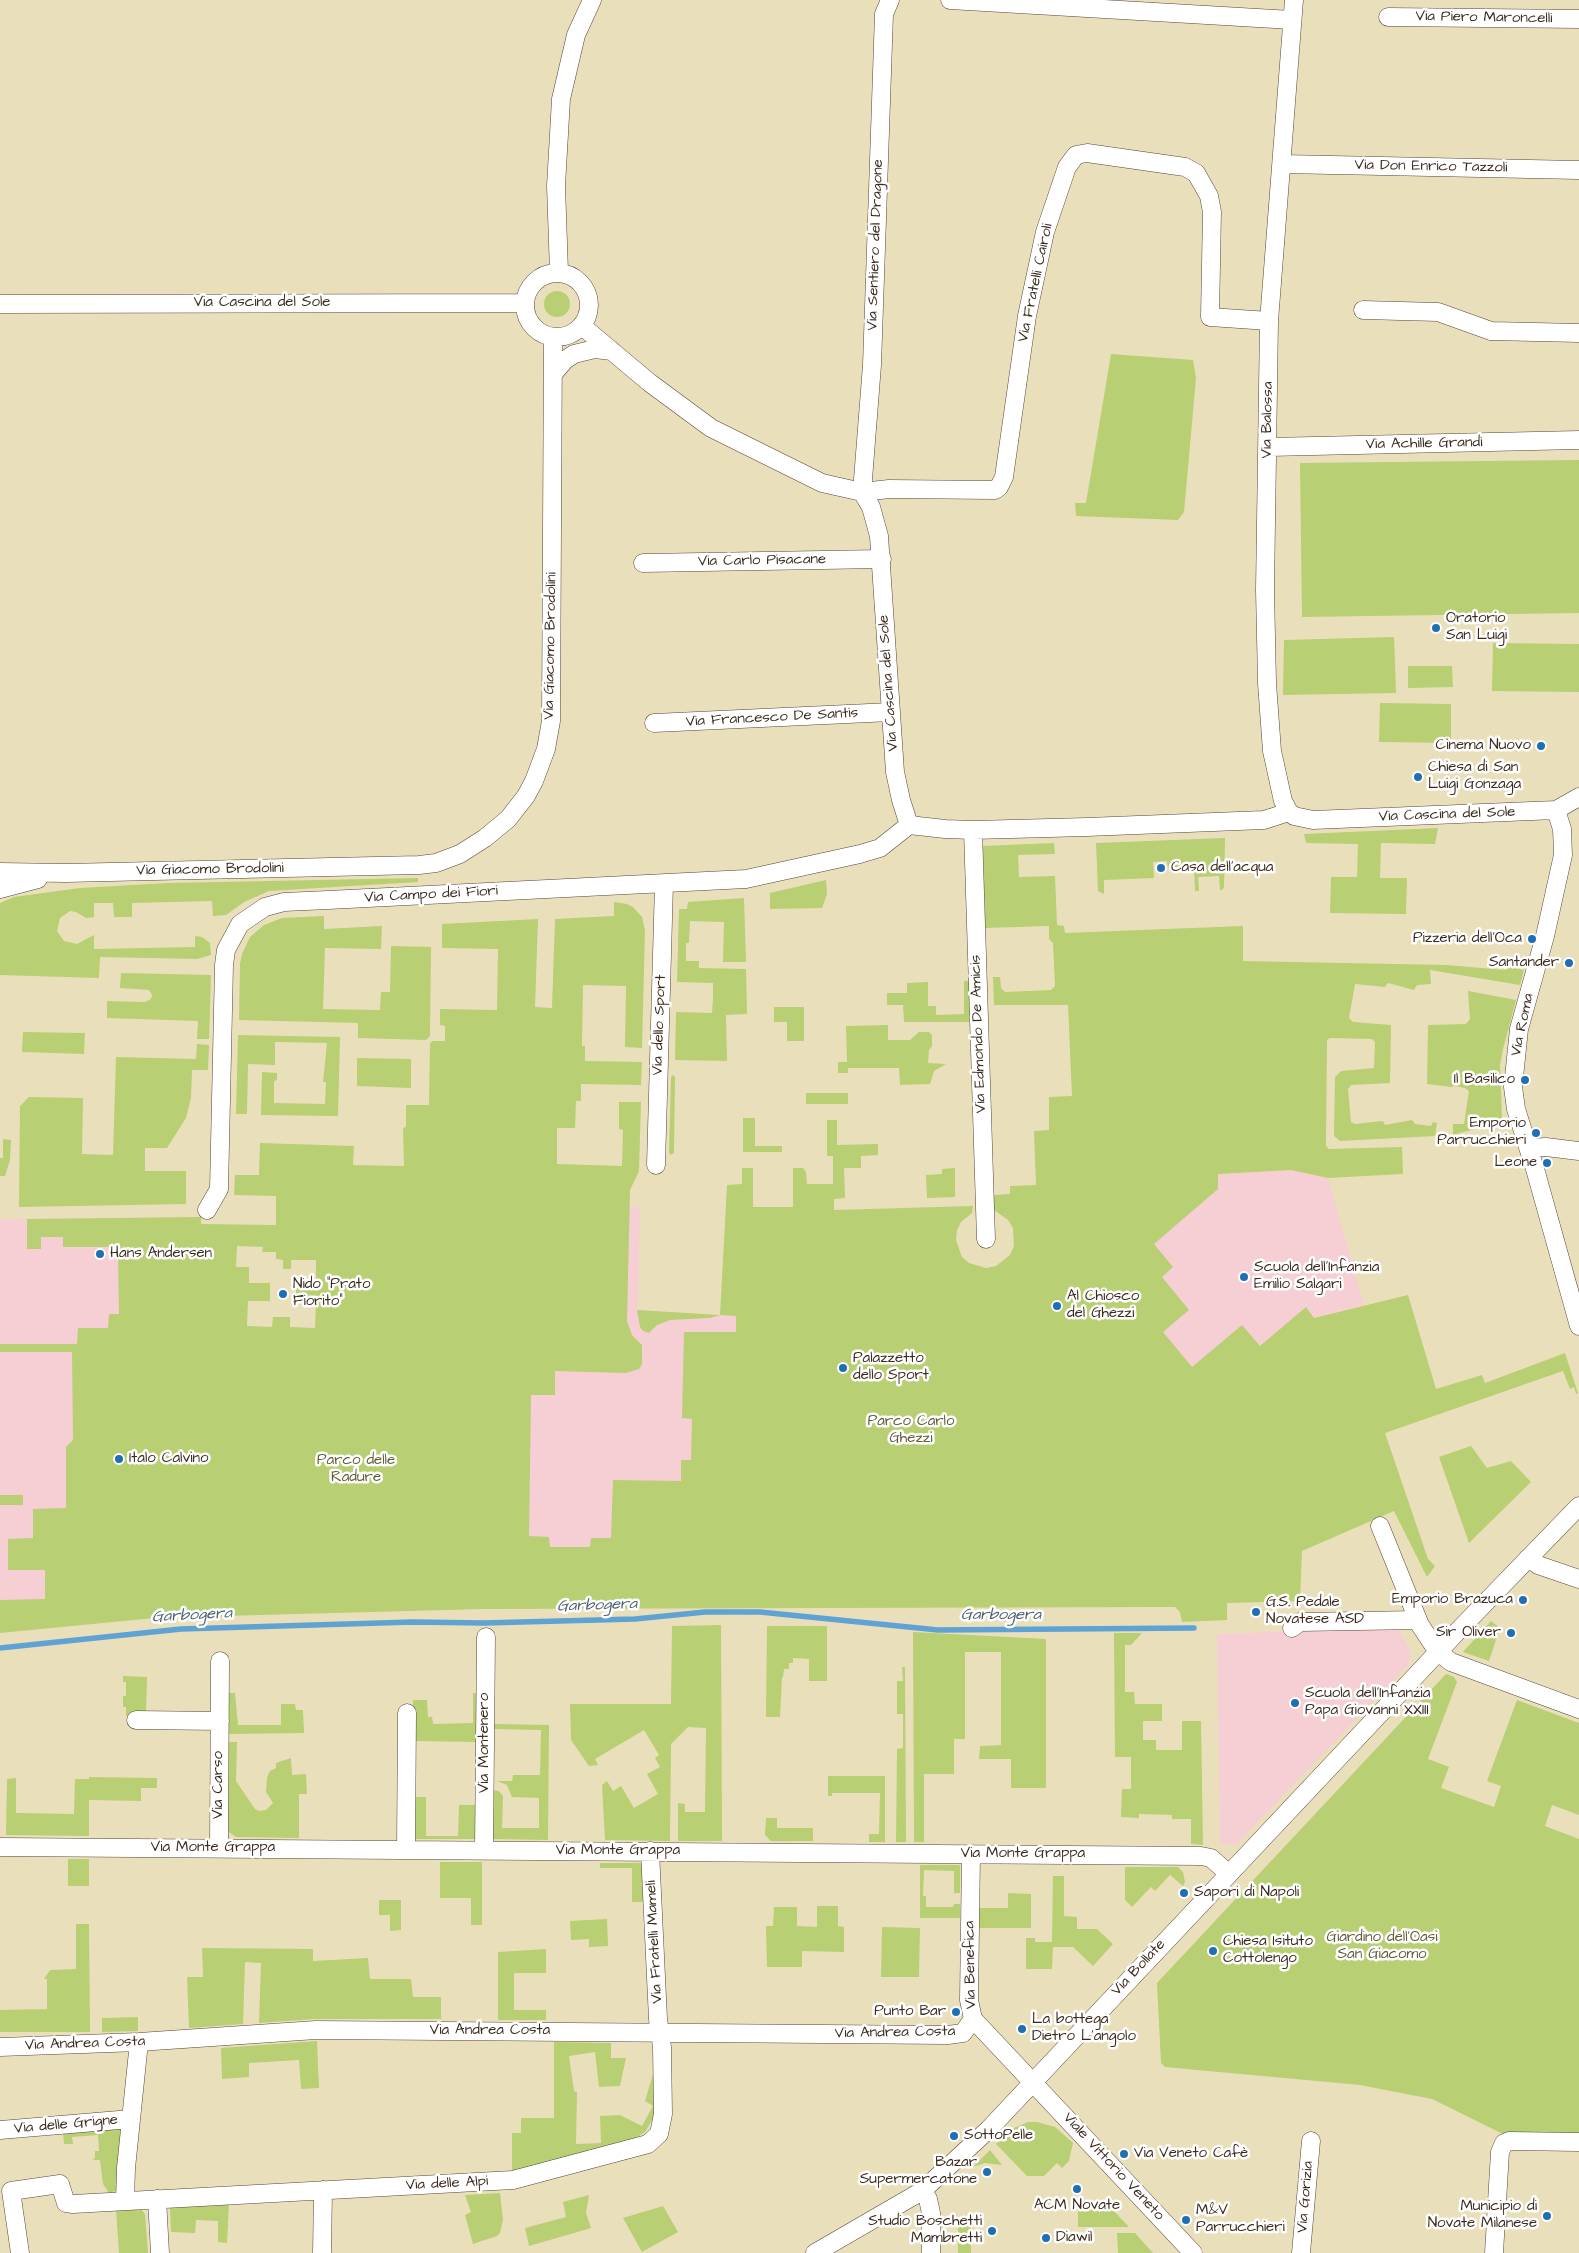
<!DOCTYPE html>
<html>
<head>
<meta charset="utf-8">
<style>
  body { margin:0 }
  canvas { display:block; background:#eadfbb }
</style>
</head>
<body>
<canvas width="1579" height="2253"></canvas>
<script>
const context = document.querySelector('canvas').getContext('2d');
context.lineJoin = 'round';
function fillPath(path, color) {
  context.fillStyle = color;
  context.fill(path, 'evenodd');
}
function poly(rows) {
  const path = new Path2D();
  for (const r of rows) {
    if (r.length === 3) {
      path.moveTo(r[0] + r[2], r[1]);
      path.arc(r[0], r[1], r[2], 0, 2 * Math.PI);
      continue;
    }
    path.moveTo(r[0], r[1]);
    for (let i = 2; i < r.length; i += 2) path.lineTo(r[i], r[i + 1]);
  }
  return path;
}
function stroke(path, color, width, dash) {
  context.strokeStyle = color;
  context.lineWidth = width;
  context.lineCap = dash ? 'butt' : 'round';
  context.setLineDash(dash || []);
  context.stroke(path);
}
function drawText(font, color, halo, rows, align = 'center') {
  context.font = font + ' "Architects Daughter",sans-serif';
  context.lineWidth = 5;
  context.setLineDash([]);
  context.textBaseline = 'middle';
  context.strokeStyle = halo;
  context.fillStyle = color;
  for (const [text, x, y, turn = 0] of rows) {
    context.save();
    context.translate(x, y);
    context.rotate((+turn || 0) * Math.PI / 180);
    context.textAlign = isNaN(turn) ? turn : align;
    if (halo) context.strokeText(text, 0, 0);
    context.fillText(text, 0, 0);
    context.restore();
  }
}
const built = poly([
  [1291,1170,1328,1178,1364,1305,1297,1322,1258,1355,1188,1374,1164,1371,1129,1179],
  [473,1203,640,1207,638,1310,736,1316,731,1599,479,1602],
  [201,1217,198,1289,266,1552,0,1614,0,1219],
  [1398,1628,1411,1652,1408,1665,1237,1844,1220,1844,1217,1634]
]);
const green = poly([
  [557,304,13],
  [1111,354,1193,360,1196,378,1184,512,1178,520,1076,516,1075,503,1086,503],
  [1579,460,1579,613,1302,617,1300,463],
  [1394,637,1396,693,1283,695,1284,640],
  [1493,643,1579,644,1579,692,1492,691],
  [1408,666,1452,666,1453,687,1408,688],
  [1380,703,1451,704,1451,743,1379,742],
  [1438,828,1435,844,1381,843,1380,878,1407,878,1406,914,1330,913,1331,877,1357,877,1358,844,1306,843,1304,834],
  [1225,838,1224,887,1222,890,1220,890,1219,876,1198,877,1199,891,1195,891,1194,867,1168,868,1167,861,1153,862,1154,878,1104,880,1104,894,1098,891,1096,843],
  [1054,843,1055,854,1018,855,1019,877,1055,876,1057,925,1064,926,1065,933,1243,926,1243,961,1446,965,1506,970,1508,966,1524,970,1520,985,1430,970,1431,984,1417,985,1414,990,1388,983,1385,987,1355,984,1349,1018,1353,1022,1391,1025,1390,1083,1351,1085,1348,1089,1351,1122,1355,1124,1383,1121,1385,1125,1412,1120,1415,1124,1431,1126,1433,1122,1437,1123,1435,1136,1340,1141,1334,1136,1335,1077,1341,1071,1374,1068,1375,1042,1372,1039,1330,1038,1327,1040,1326,1146,1329,1149,1402,1147,1403,1174,1328,1178,1291,1170,1218,1174,1218,1189,1154,1244,1173,1267,1162,1277,1189,1310,1163,1332,1192,1367,1242,1325,1260,1346,1306,1307,1314,1318,1408,1295,1436,1389,1482,1375,1485,1383,1565,1353,1578,1393,1576,1394,1574,1387,1570,1389,1563,1371,1385,1433,1428,1559,1435,1566,1427,1577,1394,1511,1302,1551,1300,1601,1227,1603,1227,1620,1182,1622,1180,1612,1175,1607,1166,1607,482,1609,224,1616,220,1618,175,1616,0,1633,0,1600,45,1599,45,1570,8,1570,8,1539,33,1538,33,1509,66,1508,66,1447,73,1440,72,1352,0,1352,0,1344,77,1344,78,1328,108,1328,109,1314,119,1314,118,1255,111,1254,111,1247,63,1247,63,1237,41,1237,41,1249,27,1249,27,1219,201,1217,201,1224,276,1225,276,1196,234,1195,235,1175,259,1175,260,1143,354,1146,353,1165,404,1166,403,1128,406,1127,406,1105,429,1105,430,1043,433,1041,445,1041,445,1026,440,1025,440,1009,497,1010,498,949,442,948,442,924,538,919,535,1007,552,1008,555,919,614,916,614,902,627,904,633,907,642,917,645,930,642,1048,625,1047,626,986,583,985,582,1046,585,1046,585,1061,642,1062,641,1085,581,1084,581,1101,576,1101,575,1128,557,1128,557,1164,622,1166,623,1130,619,1129,619,1102,641,1102,639,1171,630,1190,627,1321,632,1335,642,1345,642,1364,639,1369,626,1373,555,1371,555,1395,531,1395,529,1536,549,1537,550,1547,590,1547,591,1538,611,1538,613,1480,681,1481,681,1460,691,1460,692,1419,682,1418,684,1332,736,1332,736,1316,720,1315,710,1318,670,1320,657,1325,649,1333,643,1331,640,1327,637,1310,720,1315,727,1185,742,1184,742,1168,753,1168,753,1207,793,1207,793,1168,803,1168,806,1172,807,1184,833,1184,833,1156,827,1156,827,1120,837,1120,837,1145,878,1144,878,1155,861,1156,861,1168,844,1168,845,1198,834,1199,834,1210,973,1206,972,1213,961,1222,957,1230,956,1240,962,1257,969,1263,986,1268,996,1266,1010,1255,1014,1246,1013,1228,1008,1220,994,1210,993,1195,1010,1194,1010,1186,1036,1185,1034,1131,1049,1130,1049,1097,1072,1096,1068,1005,994,1005,993,977,1000,977,1001,988,1005,992,1051,990,1055,986,1053,943,1049,939,1049,926,985,928,983,846],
  [237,1246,263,1247,262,1252,276,1252,276,1259,283,1260,283,1269,291,1269,291,1260,316,1260,316,1287,296,1286,296,1302,316,1302,315,1328,290,1327,290,1317,273,1317,272,1327,247,1326,248,1301,270,1301,270,1283,249,1283,249,1267,236,1267],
  [418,878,418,882,269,891,244,902,226,915,213,916,212,901,132,903,132,917,114,917,113,903,94,903,94,917,86,918,76,912,70,911,60,918,57,931,64,941,77,944,94,935,94,949,195,947,195,936,202,937,210,943,211,955,197,959,100,957,99,978,0,975,0,903,14,897,80,888,168,883],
  [826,880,827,894,822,908,770,909,770,893],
  [744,898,746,962,723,962,724,922,690,921,689,943,686,943,686,961,699,961,699,968,746,969,747,1014,726,1015,727,1061,675,1060,676,1012,712,1013,713,999,713,983,677,982,679,909,687,909,688,902],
  [324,916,324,929,382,926,381,949,325,948,323,1009,380,1010,381,992,390,992,391,946,431,947,430,1036,426,1040,358,1038,358,1023,239,1020,240,964,242,954,250,937,264,925,282,918],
  [121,973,211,975,209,1039,197,1039,198,1021,107,1018,107,1001,145,1002,151,999,152,995,149,990,120,988],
  [964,981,970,981,971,1022,904,1022,903,1005,887,1005,887,993,907,993,907,983,928,982,928,1006,936,1006,936,1015,964,1014],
  [1468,991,1516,1000,1503,1049,1500,1065,1502,1117,1499,1122,1453,1135,1453,1124,1464,1124,1469,1091,1465,1088,1455,1086,1451,1087,1427,1084,1428,1025,1466,1024,1470,1019],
  [804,1007,804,1041,787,1041,787,1022,774,1022,774,1007],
  [888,1025,888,1040,910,1040,919,1032,929,1032,932,1035,932,1046,929,1050,928,1063,946,1064,934,1071,930,1084,900,1085,899,1068,848,1068,848,1073,838,1073,838,1062,847,1062,846,1026],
  [23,1032,85,1033,84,1054,22,1052],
  [238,1035,340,1037,338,1116,261,1115,262,1072,277,1073,277,1080,274,1081,274,1103,325,1104,326,1082,323,1082,327,1043,275,1042,275,1065,248,1064,247,1114,236,1114],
  [197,1044,209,1045,208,1070,192,1070,191,1098,186,1118,167,1148,145,1148,145,1171,186,1171,186,1204,19,1207,20,1106,29,1097,83,1098,82,1154,113,1155,116,1057,196,1059],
  [357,1058,411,1059,411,1088,357,1086],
  [673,1075,675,1077,674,1153,671,1155,669,1153,671,1077],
  [806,1093,848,1093,848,1104,806,1104],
  [743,1118,755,1118,755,1146,782,1146,782,1152,743,1152],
  [3,1139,11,1140,10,1160,5,1176,0,1176,0,1158,3,1158],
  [955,1168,955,1197,927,1198,926,1175,942,1174,942,1169],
  [1471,1446,1487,1468,1511,1461,1531,1482,1469,1543,1439,1457],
  [0,1495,23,1495,23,1505,0,1505],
  [1491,1621,1500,1628,1489,1661,1463,1652],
  [721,1625,722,1841,678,1841,678,1803,685,1804,685,1812,705,1812,706,1728,688,1727,671,1744,670,1841,605,1840,602,1785,607,1781,613,1791,621,1786,634,1808,658,1794,647,1774,660,1767,655,1758,659,1755,644,1730,595,1759,598,1765,589,1766,571,1740,570,1704,671,1704,672,1626],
  [767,1626,827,1626,827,1681,809,1681,809,1659,793,1658,793,1663,789,1663,789,1669,784,1669,783,1677,782,1677,780,1717,766,1717],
  [913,1632,1046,1639,1046,1788,1011,1788,1011,1759,979,1759,980,1746,1001,1745,1001,1652,965,1652,965,1739,954,1739,954,1774,924,1774,924,1842,914,1842],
  [1114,1633,1142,1633,1131,1645,1125,1645,1125,1692,1134,1692,1135,1704,1162,1704,1162,1721,1143,1721,1143,1740,1156,1740,1156,1750,1182,1750,1182,1721,1201,1721,1203,1845,1191,1844,1191,1819,1172,1819,1172,1815,1139,1814,1139,1818,1121,1817,1122,1789,1131,1789,1131,1757,1115,1757],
  [902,1667,905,1667,906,1842,896,1842,897,1749,903,1748,903,1714,897,1714,897,1681,903,1681],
  [1446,1674,1454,1677,1457,1682,1428,1759,1449,1767,1441,1788,1494,1807,1501,1786,1487,1781,1517,1700,1579,1723,1579,1815,1552,1805,1545,1826,1579,1839,1579,2136,1505,2135,1432,2099,1360,2085,1165,2067,1161,2063,1157,1983],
  [123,1676,147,1677,146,1716,126,1716,126,1707,123,1707,123,1696,126,1696,126,1682,123,1682],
  [229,1693,235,1693,238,1725,281,1725,281,1704,295,1704,296,1710,303,1710,304,1733,228,1734],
  [473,1693,477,1693,477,1742,413,1741,413,1700,427,1700,428,1717,432,1717,433,1724,473,1723],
  [494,1724,549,1725,548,1840,493,1839,493,1790,499,1791,503,1796,502,1828,539,1828,539,1798,512,1797,507,1785,497,1781,512,1781,513,1775,540,1775,541,1730,494,1729],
  [228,1742,237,1742,236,1781,255,1809,259,1811,266,1810,273,1803,266,1792,267,1777,270,1771,276,1768,276,1763,291,1758,292,1775,306,1774,307,1794,299,1794,299,1838,236,1837,229,1832,227,1824],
  [828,1776,885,1776,885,1842,869,1842,869,1834,879,1834,880,1793,832,1793,832,1796,828,1796],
  [89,1777,157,1778,157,1788,141,1788,141,1801,89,1800,89,1836,6,1835,7,1779,16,1778,16,1813,74,1814,75,1779,89,1779],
  [412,1797,426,1797,426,1836,458,1836,459,1805,476,1805,476,1839,412,1839],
  [766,1818,777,1818,777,1828,813,1828,813,1841,771,1841,765,1835],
  [68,1859,89,1859,89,1886,68,1886],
  [440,1862,482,1862,482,1925,471,1925,471,1898,440,1898],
  [600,1863,643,1863,645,1902,632,1902,632,1868,600,1868],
  [920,1865,960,1865,960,1893,954,1893,954,1871,924,1870,923,1896,926,1896,926,1907,953,1907,954,1904,960,1904,960,1918,920,1918],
  [1125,1867,1178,1867,1183,1872,1185,1882,1183,1886,1170,1875,1155,1891,1151,1887,1132,1907,1125,1900],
  [1053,1876,1064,1876,1064,1916,1077,1917,1077,1929,1097,1929,1113,1944,1093,1966,1073,1947,1053,1947,1052,1969,1026,1969,1026,1938,1035,1938,1035,1942,1052,1942],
  [1008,1893,1031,1894,1031,1928,977,1928,977,1908,1008,1908],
  [379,1900,401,1900,401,1930,390,1931,390,1915,379,1915],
  [817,1906,838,1906,838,1926,844,1927,844,1952,802,1951,802,1967,767,1967,766,1926,773,1926,774,1907,797,1907,797,1926,817,1927],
  [607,1919,608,1946,589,1947,589,1939,571,1940,570,1921],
  [76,1924,89,1924,90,2032,0,2032,0,2010,47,2009,47,1979,44,1979,50,1970,76,1969],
  [882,1927,920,1928,919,1977,881,1977],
  [202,1948,313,1949,313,1961,368,1958,370,1979,411,1979,413,1997,441,1997,441,2019,315,2019,259,2023,261,1963,245,1962,243,2024,189,2028,187,1977,203,1977],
  [546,1949,546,1973,514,1973,514,2010,546,2010,546,2020,498,2020,498,1952],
  [138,2017,138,2031,102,2032,102,2018],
  [317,2041,319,2088,301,2089,299,2060,249,2063,249,2077,222,2079,221,2048],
  [554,2042,611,2043,611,2058,626,2058,620,2086,599,2087,595,2052,569,2056,574,2091,577,2092,576,2144,601,2143,600,2116,620,2115,642,2126,653,2106,645,2101,653,2074,655,2074,654,2117,645,2132,634,2139,512,2172,512,2133,521,2133,521,2118,554,2118],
  [1028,2122,1037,2122,1055,2127,1073,2143,1069,2161,1062,2168,1057,2163,1044,2176,1027,2176,996,2144,1014,2128],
  [122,2128,116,2191,109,2193,103,2184,100,2160,93,2160,95,2158,95,2151,99,2151,98,2135,72,2137,73,2144,64,2144,63,2130],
  [990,2150,1002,2165,985,2163,973,2167],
  [500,2193,503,2220,500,2233,497,2236,473,2244,465,2215,471,2212,465,2195],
  [589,2195,586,2213,591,2228,529,2246,525,2228,566,2217,563,2202],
  [229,2204,227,2243,218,2242,218,2221,196,2220,195,2233,171,2232,170,2207],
  [663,2206,678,2232,642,2252,623,2218],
  [141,2209,145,2214,148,2253,119,2253,116,2210],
  [1078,2209,1112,2209,1129,2227,1078,2227],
  [958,2221,971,2221,971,2253,958,2253],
  [1117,2233,1135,2233,1153,2253,1118,2253]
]);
const stream = poly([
  [0,1648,181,1629,413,1622,484,1623,635,1619,705,1612,760,1612,938,1630,1194,1628]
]);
const minor = poly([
  [950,0,1292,20],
  [1294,0,1269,321,1265,590,1267,683,1272,751,1283,801,1289,812,1294,816,1313,820,1556,810,1579,797],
  [1388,17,1579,19],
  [1282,164,1579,170],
  [559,272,556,186,561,99,576,35,592,0],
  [557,305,32],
  [0,304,524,303],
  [1363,310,1438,312,1491,331,1579,333],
  [582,326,650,383,711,428,822,483,862,492,889,489,995,490,999,487,1004,477,1027,316,1045,232,1067,167,1076,155,1087,153,1185,167,1196,173,1209,196,1212,212,1210,317,1269,321],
  [553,374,565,360,574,354,595,349,612,351],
  [1269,447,1579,440],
  [862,492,872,365,884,14,890,0],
  [862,492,871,507,879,536,895,772,901,800,909,825],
  [643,563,882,559],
  [654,723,891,712],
  [1556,810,1562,829,1563,855,1545,936,1519,1029,1513,1087,1516,1109,1535,1169,1579,1326],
  [909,825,945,829,973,830,1087,827,1264,820,1289,812],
  [973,830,986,1239],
  [0,872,66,873,419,865,436,863,460,854,485,838,508,819,526,796,534,781,546,749,551,721,553,337],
  [0,889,38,879],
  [1528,1148,1546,1147,1579,1151],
  [656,1165,664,884],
  [207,1210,219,1189,224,965,226,950,240,924,265,907,284,902,328,900,746,879,860,854,880,848,909,825],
  [1380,1526,1420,1625,1438,1652,1451,1662,1579,1709],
  [1528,1558,1538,1565,1579,1579],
  [1292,1628,1300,1622,1418,1620],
  [136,1720,220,1721],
  [0,1847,1201,1856,1211,1858,1229,1874],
  [219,1848,220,1661],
  [406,1850,407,1713],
  [484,1850,486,1637],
  [971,1854,969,2000,973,2019,1193,2253],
  [0,2047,139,2042,316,2030,948,2035,963,2033,973,2019],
  [0,2130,131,2119],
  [922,2191,928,2199,931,2213,931,2253],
  [157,2199,160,2253],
  [125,2201,126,2168,139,2042],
  [20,2253,11,2191,60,2184,66,2203,73,2204,513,2180,648,2144,659,2134,663,2114,662,2047,658,2019,650,1851],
  [322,2253,323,2190],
  [815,2253,922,2191,989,2129,1455,1634,1579,1506],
  [1301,2253,1311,2141],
  [1494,2253,1500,2152,1504,2143,1509,2141,1579,2142]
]);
const markers = [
  [1436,628,5,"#1f6fb2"],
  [1541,746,5,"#1f6fb2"],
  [1418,777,5,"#1f6fb2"],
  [1161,868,5,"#1f6fb2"],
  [1532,939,5,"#1f6fb2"],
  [1569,963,5,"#1f6fb2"],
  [1525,1080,5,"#1f6fb2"],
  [1536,1133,5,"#1f6fb2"],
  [1547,1163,5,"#1f6fb2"],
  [100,1254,5,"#1f6fb2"],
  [1244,1277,5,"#1f6fb2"],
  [283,1294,5,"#1f6fb2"],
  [1057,1306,5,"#1f6fb2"],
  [843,1368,5,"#1f6fb2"],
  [119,1459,5,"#1f6fb2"],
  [1523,1600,5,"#1f6fb2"],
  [1256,1612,5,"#1f6fb2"],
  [1511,1633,5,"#1f6fb2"],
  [1295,1703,5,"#1f6fb2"],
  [1184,1893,5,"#1f6fb2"],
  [1213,1951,5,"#1f6fb2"],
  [956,2012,5,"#1f6fb2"],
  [1022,2029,5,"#1f6fb2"],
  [954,2136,5,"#1f6fb2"],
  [1124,2154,5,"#1f6fb2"],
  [987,2172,5,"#1f6fb2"],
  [1077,2189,5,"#1f6fb2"],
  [1547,2216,5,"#1f6fb2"],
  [1186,2220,5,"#1f6fb2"],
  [992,2231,5,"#1f6fb2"],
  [1046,2238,5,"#1f6fb2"]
];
const streetNames = [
  ["Via Piero Maroncelli",1484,18,1],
  ["Via Don Enrico Tazzoli",1431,167,1],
  ["Via Sentiero del Dragone",876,245,-88],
  ["Via Fratelli Cairoli",1036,283,-78],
  ["Via Cascina del Sole",262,303],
  ["Via Balossa",1268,420,-89],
  ["Via Achille Grandi",1424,444,-1],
  ["Via Carlo Pisacane",762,561,-1],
  ["Via Giacomo Brodolini",551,646,-89],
  ["Via Cascina del Sole",889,683,-94],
  ["Via Francesco De Santis",772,718,-3],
  ["Via Cascina del Sole",1447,815,-2],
  ["Via Giacomo Brodolini",210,870,-1],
  ["Via Campo dei Fiori",431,895,-3],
  ["Via dello Sport",660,1025,-88],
  ["Via Roma",1523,1025,-78],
  ["Via Edmondo De Amicis",979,1034,-92],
  ["Via Montenero",485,1743,-90],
  ["Via Carso",219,1785,-90],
  ["Via Monte Grappa",213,1848],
  ["Via Monte Grappa",618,1851],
  ["Via Monte Grappa",1023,1854],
  ["Via Fratelli Mameli",655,1942,-93],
  ["Via Benefica",971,1965,-91],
  ["Via Bollate",1139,1968,-47],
  ["Via Andrea Costa",490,2031],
  ["Via Andrea Costa",895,2033,-1],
  ["Via Andrea Costa",85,2044,-2],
  ["Via delle Grigne",66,2125,-5],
  ["Viale Vittorio Veneto",1113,2167,47],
  ["Via delle Alpi",447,2184,-3],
  ["Via Gorizia",1306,2197,-85]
];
const poiNames = [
  ["Oratorio",1446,619],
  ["San Luigi",1446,636],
  ["Cinema Nuovo",1531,746,"right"],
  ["Chiesa di San",1428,768],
  ["Luigi Gonzaga",1428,785],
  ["Casa dell'acqua",1171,868],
  ["Pizzeria dell'Oca",1522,939,"right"],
  ["Santander",1559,963,"right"],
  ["Il Basilico",1515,1080,"right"],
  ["Emporio",1526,1124,"right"],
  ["Parrucchieri",1526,1141,"right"],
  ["Leone",1537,1163,"right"],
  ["Hans Andersen",110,1254],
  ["Scuola dell'Infanzia",1254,1268],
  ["Emilio Salgari",1254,1285],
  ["Nido \"Prato",293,1285],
  ["Fiorito\"",293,1302],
  ["Al Chiosco",1067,1297],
  ["del Ghezzi",1067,1314],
  ["Palazzetto",853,1359],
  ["dello Sport",853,1376],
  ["Italo Calvino",129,1459],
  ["Emporio Brazuca",1513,1600,"right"],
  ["G.S. Pedale",1266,1603],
  ["Novatese ASD",1266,1620],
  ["Sir Oliver",1501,1633,"right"],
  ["Scuola dell'Infanzia",1305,1694],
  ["Papa Giovanni XXIII",1305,1711],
  ["Sapori di Napoli",1194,1893],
  ["Chiesa Isituto",1223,1942],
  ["Cottolengo",1223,1959],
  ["Punto Bar",946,2012,"right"],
  ["La bottega",1032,2020],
  ["Dietro L'angolo",1032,2037],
  ["SottoPelle",964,2136],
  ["Via Veneto Cafè",1134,2154],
  ["Bazar",977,2163,"right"],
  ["Supermercatone",977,2180,"right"],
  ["ACM Novate",1077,2206,"center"],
  ["Municipio di",1537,2207,"right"],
  ["Novate Milanese",1537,2224,"right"],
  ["M&V",1196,2211],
  ["Parrucchieri",1196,2228],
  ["Studio Boschetti",982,2222,"right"],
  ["Mambretti",982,2239,"right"],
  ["Diawil",1056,2238]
];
const parkNames = [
  ["Parco Carlo",911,1422],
  ["Ghezzi",911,1439],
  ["Parco delle",356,1461],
  ["Radure",356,1478],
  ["Giardino dell'Oasi",1382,1938],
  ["San Giacomo",1382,1955]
];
const waterNames = [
  ["Garbogera",597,1606,-2],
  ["Garbogera",192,1616,-3],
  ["Garbogera",1001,1616]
];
fillPath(built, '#f6cfd5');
fillPath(green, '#b8cf73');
stroke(stream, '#5fa3d4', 5.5);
stroke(minor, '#554536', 19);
stroke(minor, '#fff', 18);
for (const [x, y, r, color] of markers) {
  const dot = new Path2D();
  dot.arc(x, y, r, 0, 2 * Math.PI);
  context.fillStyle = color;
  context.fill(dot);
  stroke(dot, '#fff', 2);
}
drawText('15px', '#3b2a1e', '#fff', streetNames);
drawText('15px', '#3b2a1e', '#fff', poiNames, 'left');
drawText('15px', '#605c38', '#fff', parkNames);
drawText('italic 16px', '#4b6070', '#fff', waterNames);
</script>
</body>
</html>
